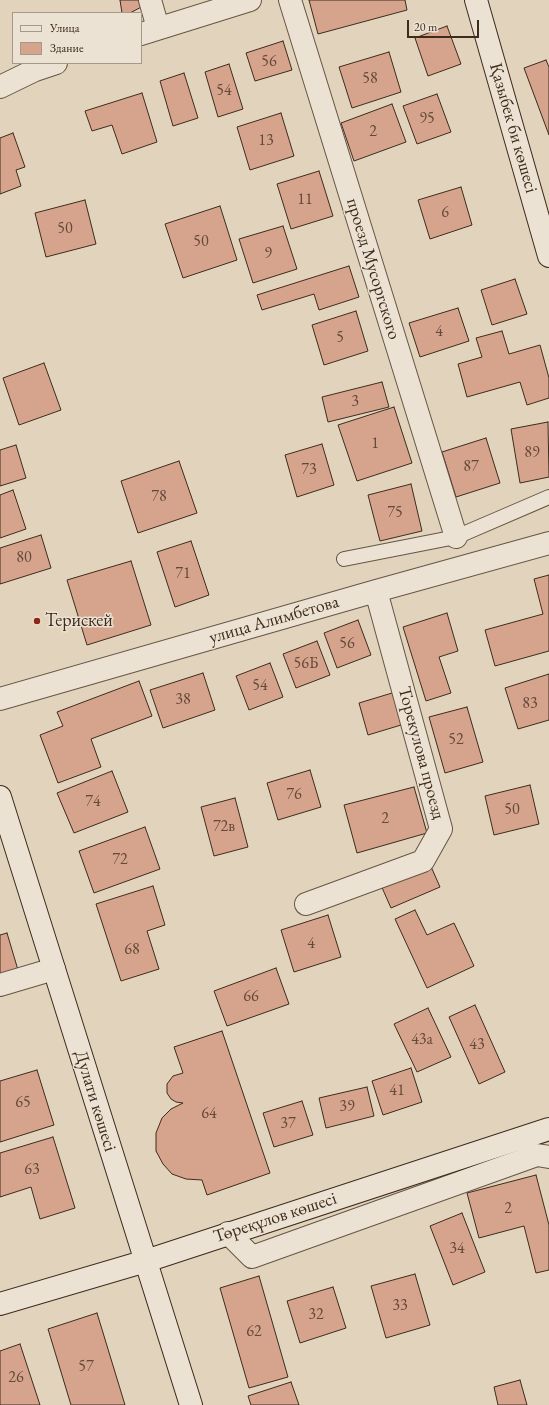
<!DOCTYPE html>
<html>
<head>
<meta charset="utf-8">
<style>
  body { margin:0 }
  #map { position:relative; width:549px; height:1405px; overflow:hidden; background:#e2d3bc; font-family:"EB Garamond",serif }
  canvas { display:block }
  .legend { position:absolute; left:12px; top:12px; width:130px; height:52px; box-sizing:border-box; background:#ece2d3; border:1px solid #a6998a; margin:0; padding:5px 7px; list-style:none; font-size:12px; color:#3d2b1c }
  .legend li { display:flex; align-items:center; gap:8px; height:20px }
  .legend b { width:20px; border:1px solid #a6998a }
  .scale { position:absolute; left:407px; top:20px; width:72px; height:18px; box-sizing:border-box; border:2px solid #3d2b1c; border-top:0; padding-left:5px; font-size:12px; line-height:14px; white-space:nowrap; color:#3d2b1c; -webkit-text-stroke:3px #ece2d3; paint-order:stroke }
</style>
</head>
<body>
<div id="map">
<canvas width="549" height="1405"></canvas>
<ul class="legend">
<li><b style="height:5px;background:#ece2d3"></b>Улица</li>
<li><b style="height:11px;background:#d6a48d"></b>Здание</li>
</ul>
<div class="scale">20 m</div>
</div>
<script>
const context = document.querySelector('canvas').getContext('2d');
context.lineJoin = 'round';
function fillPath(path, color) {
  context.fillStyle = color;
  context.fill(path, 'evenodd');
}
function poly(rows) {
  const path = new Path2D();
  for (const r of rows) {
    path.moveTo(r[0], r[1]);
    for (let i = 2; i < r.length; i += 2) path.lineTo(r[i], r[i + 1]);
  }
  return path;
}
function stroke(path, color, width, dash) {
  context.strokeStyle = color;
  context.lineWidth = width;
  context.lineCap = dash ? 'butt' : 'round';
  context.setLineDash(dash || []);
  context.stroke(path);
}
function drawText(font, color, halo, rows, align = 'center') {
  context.font = font + ' "EB Garamond",serif';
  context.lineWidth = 3;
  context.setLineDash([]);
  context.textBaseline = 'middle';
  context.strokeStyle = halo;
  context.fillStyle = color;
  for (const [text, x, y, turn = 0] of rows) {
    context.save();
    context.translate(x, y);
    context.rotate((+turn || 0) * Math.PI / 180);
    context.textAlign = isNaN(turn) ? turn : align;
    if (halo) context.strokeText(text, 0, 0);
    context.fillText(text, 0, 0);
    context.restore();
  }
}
const building = poly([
  [120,0,142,0,145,5,130,13,122,13,120,0],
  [309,0,405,0,407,10,318,34,309,0],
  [447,26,461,64,428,76,415,38,447,26],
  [283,41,292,70,255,81,246,53,283,41],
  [389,52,401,92,352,108,339,67,389,52],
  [546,60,549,67,549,135,524,68,546,60],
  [229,64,243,109,218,117,205,72,229,64],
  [184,73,198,118,173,126,160,81,184,73],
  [142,93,157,142,122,154,112,125,92,131,85,111,142,93],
  [437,94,451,132,417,144,403,106,437,94],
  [392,104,406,142,354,161,341,123,392,104],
  [281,113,294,156,250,170,237,127,281,113],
  [13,133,25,167,16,170,21,186,0,194,0,138,13,133],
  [319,171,333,216,291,229,277,184,319,171],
  [461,187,472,225,430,239,418,200,461,187],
  [85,200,96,244,46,257,35,213,85,200],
  [220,206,237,260,183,278,165,224,220,206],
  [283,226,297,269,253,283,239,239,283,226],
  [349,266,359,297,319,310,314,294,262,310,257,295,349,266],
  [515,279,527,314,492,325,481,290,515,279],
  [458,308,469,341,420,357,409,323,458,308],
  [356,311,368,351,324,365,312,325,356,311],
  [502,331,509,354,540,345,549,378,549,398,527,405,520,382,467,397,458,364,482,357,476,338,502,331],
  [44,363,61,410,19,425,3,378,44,363],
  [382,382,389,407,328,422,322,397,382,382],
  [394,407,412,463,357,481,338,425,394,407],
  [548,422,549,477,520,483,511,429,548,422],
  [486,438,500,483,456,497,442,452,486,438],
  [322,444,334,485,297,497,285,455,322,444],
  [16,445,26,478,0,486,0,450,16,445],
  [179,461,197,513,138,533,121,481,179,461],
  [411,484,422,531,380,541,368,495,411,484],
  [13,490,26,529,0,538,0,495,13,490],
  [41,535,51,568,0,584,0,548,41,535],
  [191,541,209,595,175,607,157,552,191,541],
  [131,561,151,625,87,645,67,580,131,561],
  [549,575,549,651,495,666,485,630,543,614,534,579,549,575],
  [447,613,458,651,439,657,451,693,426,701,403,627,447,613],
  [358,620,371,655,337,668,324,633,358,620],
  [317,641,330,675,296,688,283,654,317,641],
  [270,663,283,697,249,710,236,676,270,663],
  [203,673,215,710,163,728,150,690,203,673],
  [549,674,549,720,518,729,505,688,549,674],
  [139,681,152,716,91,739,101,767,58,783,40,735,63,726,57,712,139,681],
  [402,690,411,722,368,735,359,703,402,690],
  [467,707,483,762,445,773,429,717,467,707],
  [310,770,321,807,278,820,267,783,310,770],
  [112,771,128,812,74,833,57,793,112,771],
  [530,785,539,824,494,835,485,796,530,785],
  [414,787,427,833,357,853,344,805,414,787],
  [235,798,248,847,214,856,201,807,235,798],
  [145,827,160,869,94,893,79,851,145,827],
  [429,862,440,887,391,908,380,883,429,862],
  [153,886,165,925,147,931,159,969,121,981,96,904,153,886],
  [415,910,427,935,454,923,474,966,427,988,395,919,415,910],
  [328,915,341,957,294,972,281,930,328,915],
  [7,933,18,970,0,975,0,935,7,933],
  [276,968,289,1004,227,1026,214,991,276,968],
  [475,1005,505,1072,479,1084,449,1017,475,1005],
  [428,1008,451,1057,417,1072,394,1024,428,1008],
  [222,1031,270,1173,207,1195,202,1180,186,1179,172,1174,163,1164,156,1151,156,1133,162,1118,171,1109,183,1103,176,1102,171,1099,167,1093,167,1084,173,1076,183,1073,174,1047,222,1031],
  [411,1068,422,1102,383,1115,372,1081,411,1068],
  [37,1070,54,1125,0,1142,0,1081,37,1070],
  [367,1087,374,1116,326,1128,319,1098,367,1087],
  [302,1101,313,1135,274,1147,263,1113,302,1101],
  [53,1137,75,1208,40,1219,31,1187,0,1197,0,1153,53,1137],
  [536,1175,549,1225,549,1270,536,1273,524,1226,479,1238,467,1193,536,1175],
  [462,1213,485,1272,453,1285,430,1226,462,1213],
  [415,1274,430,1325,386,1338,371,1286,415,1274],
  [259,1276,288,1377,249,1388,220,1288,259,1276],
  [333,1287,346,1328,300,1343,287,1301,333,1287],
  [97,1313,125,1405,71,1405,48,1329,97,1313],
  [20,1344,40,1405,0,1405,0,1351,20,1344],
  [520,1380,527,1405,498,1405,494,1387,520,1380],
  [291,1382,299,1405,251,1405,248,1396,291,1382]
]);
const service = poly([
  [344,559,456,537,549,497]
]);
const minor = poly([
  [150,0,158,28],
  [290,0,456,537],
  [141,34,250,0],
  [0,87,35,70,56,63],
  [0,699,376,591,549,543],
  [306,904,423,861,441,829,376,591],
  [0,985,54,969],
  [228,1233,252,1257,537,1155,549,1157]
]);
const secondary = poly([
  [476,0,549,256],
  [0,797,191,1405],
  [0,1304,146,1261,549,1129]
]);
const markers = [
  [37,621,4,"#8f2418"]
];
const numberNames = [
  ["56",269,62],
  ["58",370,79],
  ["54",224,91],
  ["95",427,119],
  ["2",373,132],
  ["13",266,141],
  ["11",305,200],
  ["6",445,213],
  ["50",65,229],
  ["50",201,242],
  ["9",268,254],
  ["4",439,332],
  ["5",340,338],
  ["3",355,402],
  ["1",375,444],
  ["89",532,453],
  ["87",471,467],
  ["73",309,470],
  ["78",159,497],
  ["75",395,513],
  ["80",24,558],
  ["71",183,574],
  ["56",347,644],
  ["56Б",306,664],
  ["54",260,686],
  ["38",183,700],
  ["83",530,704],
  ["52",456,740],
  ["76",294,795],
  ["74",93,802],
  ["50",512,810],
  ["2",385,819],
  ["72в",224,827],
  ["72",120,860],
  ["4",311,944],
  ["68",132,950],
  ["66",251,997],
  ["43а",422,1040],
  ["43",477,1045],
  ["41",397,1091],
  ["65",23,1103],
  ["39",347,1107],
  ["64",209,1114],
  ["37",288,1124],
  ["63",32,1170],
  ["2",508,1209],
  ["34",457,1249],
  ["33",400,1306],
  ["32",316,1315],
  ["62",254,1332],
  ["57",86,1367],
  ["26",16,1378]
];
const streetNames = [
  ["Қазыбек би көшесі",513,128,74],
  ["проезд Мусоргского",373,269,73],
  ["улица Алимбетова",274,620,-16],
  ["Торекулова проезд",421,753,75],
  ["Дулати көшесі",95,1101,73],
  ["Төреқұлов көшесі",275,1218,-18]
];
const poiNames = [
  ["Терискей",45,621]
];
fillPath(building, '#d6a48d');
stroke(building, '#3d2b1c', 1);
stroke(service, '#654', 16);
stroke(minor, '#654', 24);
stroke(secondary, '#3d2b1c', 24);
stroke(service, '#ece2d3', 14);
stroke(minor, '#ece2d3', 22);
stroke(secondary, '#ece2d3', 22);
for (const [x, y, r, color] of markers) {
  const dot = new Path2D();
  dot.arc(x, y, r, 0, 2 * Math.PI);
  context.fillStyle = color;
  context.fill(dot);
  stroke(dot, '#ece2d3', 1.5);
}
drawText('16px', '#634938', null, numberNames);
drawText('18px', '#3d2b1c', '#ece2d3', streetNames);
drawText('18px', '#3d2b1c', '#ece2d3', poiNames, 'left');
</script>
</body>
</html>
